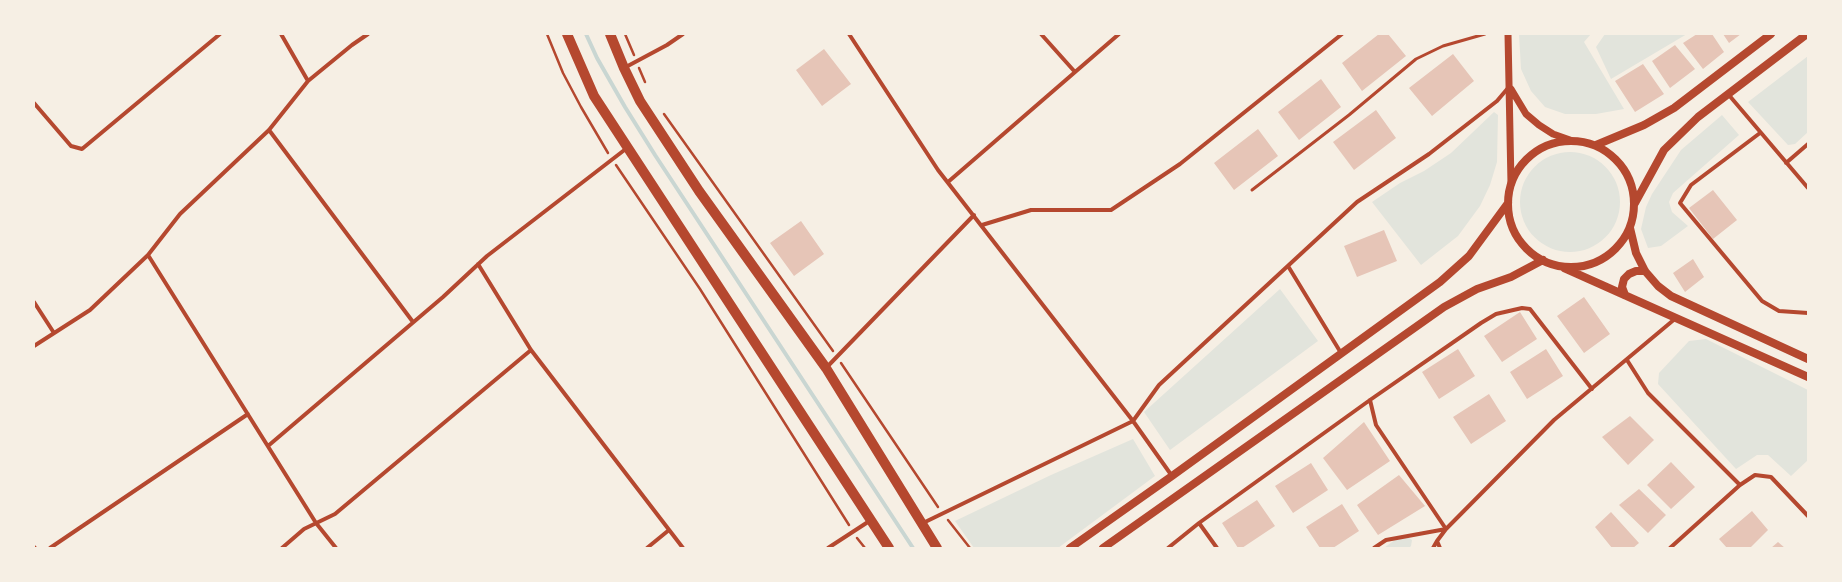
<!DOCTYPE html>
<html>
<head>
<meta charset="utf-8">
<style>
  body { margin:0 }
  #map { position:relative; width:1842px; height:582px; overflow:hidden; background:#f6efe4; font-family:"IBM Plex Serif",serif }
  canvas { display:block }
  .frame { position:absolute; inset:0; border:35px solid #f6efe4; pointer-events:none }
</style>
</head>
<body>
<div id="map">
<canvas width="1842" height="582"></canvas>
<div class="frame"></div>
</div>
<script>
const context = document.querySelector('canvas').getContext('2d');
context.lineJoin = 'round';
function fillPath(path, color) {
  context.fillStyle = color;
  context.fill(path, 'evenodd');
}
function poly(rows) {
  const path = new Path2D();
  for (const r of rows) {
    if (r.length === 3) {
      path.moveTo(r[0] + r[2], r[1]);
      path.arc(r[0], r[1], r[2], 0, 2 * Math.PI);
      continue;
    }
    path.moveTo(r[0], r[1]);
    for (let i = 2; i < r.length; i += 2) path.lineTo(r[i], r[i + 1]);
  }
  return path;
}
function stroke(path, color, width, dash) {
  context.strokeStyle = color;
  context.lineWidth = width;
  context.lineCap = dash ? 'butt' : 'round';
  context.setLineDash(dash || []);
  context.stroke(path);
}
const green = poly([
  [1519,34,1591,34,1584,42,1624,109,1596,114,1565,114,1545,107,1531,91,1521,69],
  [1605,34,1687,34,1611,79,1596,47],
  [1808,56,1808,132,1795,144,1788,145,1748,102],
  [1494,112,1498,115,1497,162,1490,185,1480,206,1458,236,1421,265,1372,202,1400,183,1424,171,1451,153],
  [1722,115,1739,135,1673,193,1669,202,1672,212,1688,226,1661,246,1648,248,1641,229,1646,207,1652,194,1681,150],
  [1570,202,50],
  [1280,289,1318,341,1170,450,1144,412],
  [1706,339,1808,390,1808,460,1791,476,1768,455,1757,455,1736,469,1658,384,1659,373,1689,341],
  [1133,439,1155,476,1058,548,974,548,955,521,1051,475],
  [1400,536,1406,536,1412,540,1411,546,1409,548,1384,548]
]);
const stream = poly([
  [586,34,597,58,625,107,655,155,913,548]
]);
const building = poly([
  [1379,34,1388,34,1406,56,1362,91,1342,63],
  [1697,34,1712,34,1724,52,1703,69,1683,43],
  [1723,34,1741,34,1729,43],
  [1675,45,1695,69,1670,88,1652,61],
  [824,49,851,84,822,106,796,70],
  [1453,54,1474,81,1432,116,1409,88],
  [1643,64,1664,94,1635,112,1615,81],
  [1321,79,1341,107,1299,140,1278,112],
  [1376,110,1396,138,1354,170,1333,142],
  [1258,129,1278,156,1234,190,1214,163],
  [1713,190,1737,220,1713,239,1689,208],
  [801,221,824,254,794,276,770,243],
  [1384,230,1397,261,1357,277,1344,246],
  [1693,259,1704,277,1685,292,1673,273],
  [1584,297,1610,334,1584,353,1557,316],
  [1520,312,1537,339,1502,362,1484,336],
  [1458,349,1475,376,1439,399,1422,372],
  [1546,349,1563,376,1527,399,1510,372],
  [1489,394,1506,421,1471,444,1453,417],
  [1630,416,1654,440,1628,465,1602,437],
  [1364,422,1390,461,1347,490,1323,458],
  [1671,462,1695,487,1671,509,1647,485],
  [1311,463,1328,490,1293,513,1275,486],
  [1399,475,1425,506,1378,535,1357,505],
  [1639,489,1666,515,1648,533,1619,505],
  [1257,500,1275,526,1242,548,1238,548,1222,523],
  [1342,504,1359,531,1333,548,1320,548,1306,527],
  [1752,511,1768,530,1750,548,1727,548,1719,539],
  [1611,512,1639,543,1633,548,1612,548,1595,527],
  [1778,542,1785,548,1771,548]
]);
const path = poly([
  [547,34,563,73,581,107,608,153],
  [625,34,634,55],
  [639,68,645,82],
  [664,114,833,351],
  [616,165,700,289,849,525],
  [841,363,938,507],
  [948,520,970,548],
  [857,538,865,548]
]);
const service = poly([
  [1252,190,1349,115,1416,59,1443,46,1485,34]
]);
const minor = poly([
  [281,34,308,81],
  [849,34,938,170,1133,421,1172,476],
  [1041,34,1075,72],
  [624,68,667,45,683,34],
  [1728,94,1808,188],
  [34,103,71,146,82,149,220,34],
  [269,130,413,322],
  [1760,133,1691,185,1680,203,1762,301,1779,311,1808,313],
  [1786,163,1808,144],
  [948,182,1119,34],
  [982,225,1031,210,1111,210,1180,164,1342,34],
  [148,255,316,523,336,548],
  [478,264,531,350,683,548],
  [1288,266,1341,353],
  [34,302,54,333],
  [34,346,90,310,148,255,180,214,269,130,308,81,352,45,368,34],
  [1627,360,1648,393,1740,485],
  [826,368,974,215],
  [1370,400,1376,425,1446,529],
  [268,446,443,297,487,256,627,148],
  [923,523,1133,421,1159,385,1357,202,1429,154,1497,101,1508,88],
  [1199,523,1217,548],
  [34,547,35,548],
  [50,548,248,414],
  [282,548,304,529,335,514,531,350],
  [647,548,669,530],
  [828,548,871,520],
  [1168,548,1199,523,1370,400,1481,323,1496,314,1522,308,1530,309,1592,389],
  [1374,548,1386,540,1446,529],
  [1433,548,1437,541],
  [1440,548,1437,541,1446,529,1554,420,1676,318],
  [1670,548,1740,485,1755,475,1771,477,1808,516]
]);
const tertiary = poly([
  [1508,34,1511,184],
  [1511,89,1526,114,1539,125,1553,134,1570,140]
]);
const secondary = poly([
  [1571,204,63],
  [1596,145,1644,125,1674,108,1771,34],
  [1635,203,1664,150,1698,117,1807,34],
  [1630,228,1636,253,1645,271,1658,286,1671,296,1808,359],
  [1564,268,1808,377],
  [1625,295,1622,287,1624,279,1629,274,1636,271,1645,271],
  [1070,548,1172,476,1440,282,1469,256,1508,203],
  [1103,548,1444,307,1477,289,1511,277,1543,260]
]);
const primary = poly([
  [567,34,594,96,889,548],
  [610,34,624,68,640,101,699,191,826,368,937,548]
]);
fillPath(green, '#e2e4dc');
stroke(stream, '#c9d6d2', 4);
fillPath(building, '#e6c5b7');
stroke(path, '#b5482f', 2.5);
stroke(service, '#b5482f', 3);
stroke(minor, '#b5482f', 4);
stroke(tertiary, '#b5482f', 7);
stroke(secondary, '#b5482f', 8);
stroke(primary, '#b5482f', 10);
</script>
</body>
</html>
